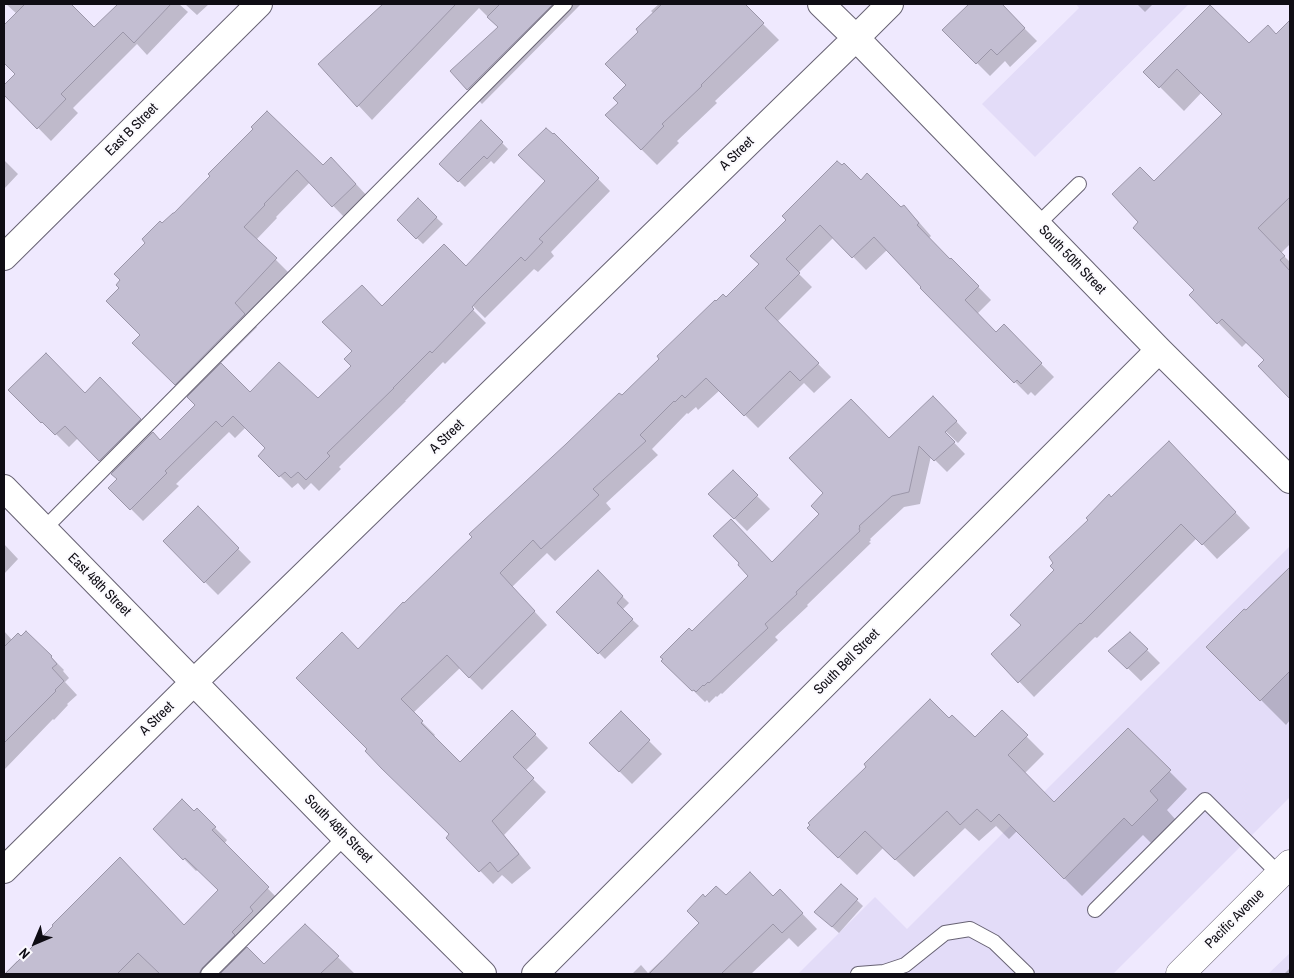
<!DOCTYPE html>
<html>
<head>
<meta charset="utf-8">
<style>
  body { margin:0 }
  #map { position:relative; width:1294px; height:978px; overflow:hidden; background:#efe9fe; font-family:"Archivo Narrow",sans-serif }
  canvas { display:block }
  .frame { position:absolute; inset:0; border:5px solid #0f0d14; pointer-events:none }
  .north { position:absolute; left:10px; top:918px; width:50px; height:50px; -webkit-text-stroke:4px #fbfafe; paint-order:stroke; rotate:225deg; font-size:14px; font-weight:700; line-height:20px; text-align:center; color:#0f0d14 }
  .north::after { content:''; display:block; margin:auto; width:18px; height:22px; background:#0f0d14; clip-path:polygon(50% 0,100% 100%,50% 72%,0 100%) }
</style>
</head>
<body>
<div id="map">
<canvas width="1294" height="978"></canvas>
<div class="frame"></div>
<div class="north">N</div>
</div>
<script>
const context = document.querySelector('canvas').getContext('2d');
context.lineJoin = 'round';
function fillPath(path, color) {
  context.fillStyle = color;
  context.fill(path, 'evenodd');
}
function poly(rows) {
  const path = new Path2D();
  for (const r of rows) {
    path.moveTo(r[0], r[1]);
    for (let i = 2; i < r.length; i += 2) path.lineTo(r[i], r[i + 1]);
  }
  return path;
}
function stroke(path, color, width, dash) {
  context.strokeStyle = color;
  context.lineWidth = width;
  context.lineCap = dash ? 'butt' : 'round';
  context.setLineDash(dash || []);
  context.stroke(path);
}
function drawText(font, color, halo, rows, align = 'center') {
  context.font = font + ' "Archivo Narrow",sans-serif';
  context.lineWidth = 4;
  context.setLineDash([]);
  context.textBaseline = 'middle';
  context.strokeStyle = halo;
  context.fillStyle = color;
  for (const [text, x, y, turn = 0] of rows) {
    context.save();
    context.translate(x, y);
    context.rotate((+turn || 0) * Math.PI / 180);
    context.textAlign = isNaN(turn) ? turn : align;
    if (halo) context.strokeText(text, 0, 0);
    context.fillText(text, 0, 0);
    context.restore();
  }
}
const built = poly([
  [1076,4,1189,4,1035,157,982,104,1079,8],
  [1290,546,1290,797,1113,974,798,974,875,897,907,929],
  [1290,953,1290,974,1268,974]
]);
const shadow = poly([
  [6,4,57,4,75,21,94,29,120,4,179,4,188,12,147,55,137,44,73,108,78,113,51,141,4,93,4,87,17,74,4,61,9,56,4,51,4,27,17,14],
  [185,4,209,4,197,15],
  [386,4,581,4,482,104,451,71,499,28,479,8,372,120,320,64],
  [659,4,743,4,779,40,715,101,717,103,677,141,679,143,657,165,607,115,620,103,628,86,640,32,654,14,651,11],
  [971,4,1000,4,1037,41,1010,67,1005,61,990,76,944,30],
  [1137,4,1153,4,1145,12],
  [1290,21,1290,244,1281,253,1290,262,1290,397,1260,366,1266,361,1247,342,1242,347,1191,295,1196,290,1140,222,1154,183,1223,114,1202,92,1184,111,1145,72,1249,45,1276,35],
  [481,121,508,149,494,164,491,161,465,187,441,164],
  [554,134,610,191,551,252,554,256,538,272,534,269,485,318,471,304,469,306,486,323,445,364,443,362,405,401,406,401,339,467,341,469,319,491,311,483,304,490,298,483,292,488,260,456,267,448,246,427,235,438,229,432,176,484,179,486,143,521,110,488,118,479,78,438,69,447,56,434,55,435,9,390,85,395,113,392,160,441,197,405,134,343,142,335,120,288,162,225,212,176,323,166,344,171,368,197,345,218,310,182,276,217,277,218,256,240,288,272,246,316,257,327,220,364,250,394,318,400,352,366,354,352,383,308,466,267,546,181,553,136],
  [4,160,18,174,4,189],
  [861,182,901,209,904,207,917,220,931,236,929,238,950,260,951,259,991,300,977,314,996,334,1004,326,1054,377,1035,396,1031,392,1028,395,922,288,923,287,887,250,866,270,834,237,798,273,812,287,777,322,831,377,814,393,804,383,758,428,720,390,698,410,696,407,688,414,687,413,652,449,658,455,606,503,611,509,555,561,547,553,512,587,547,625,482,690,460,668,413,713,435,735,433,737,460,764,512,711,548,748,525,771,546,792,504,835,531,868,512,884,502,875,493,884,448,838,451,835,369,749,358,650,404,605,726,299],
  [418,200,443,224,423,244,398,220],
  [945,409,967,433,958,443,941,427,940,428,965,454,947,472,931,456,920,504,904,507,870,539,871,540,869,542,871,543,807,605,808,606,775,637,778,640,722,694,721,693,717,697,716,696,709,703,707,700,705,702,663,661,692,632,772,563,821,514,889,440],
  [1184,458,1250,528,1217,559,1197,538,1097,638,1095,637,1034,697,993,654,1022,625,1056,570,1111,498],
  [733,472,770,509,747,531,710,494],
  [198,508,251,562,218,595,164,541],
  [4,544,18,559,4,574],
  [598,572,629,603,622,610,639,626,605,659,558,612],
  [1280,579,1290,589,1290,720,1286,725,1208,647,1246,612],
  [4,631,12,640,21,638,26,632,64,670,63,671,69,678,65,682,77,695,67,704,68,705,54,720,53,719,4,770],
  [1130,633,1160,663,1141,681,1110,651],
  [1002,712,1044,754,1024,774,1054,804,1128,730,1187,789,1167,810,1175,819,1151,843,1143,835,1082,896,1017,831,1009,839,996,826,979,841,965,828,914,877,883,848,857,875,808,828,949,720,975,739],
  [621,713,662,754,632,784,591,743],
  [197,810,227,840,224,844,280,901,244,945,264,966,305,925,355,974,4,974,17,961,18,962,184,926,220,890,199,869,196,871,154,829,194,813],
  [841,885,863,906,839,933,822,918],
  [726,897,773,897,795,906,817,929,798,947,789,938,751,974,632,974,641,965,648,973,662,960,663,961,701,923,705,898],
  [1290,968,1290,974,1284,974]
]);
const building = poly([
  [25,4,71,4,94,27,118,4,171,4,134,43,123,32,61,94,66,99,37,129,4,95,4,85,15,74,4,63,4,25,25,4],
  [383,4,456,4,357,107,318,64,383,4],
  [500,4,553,4,467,90,450,71,498,27,487,17,500,4],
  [662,4,745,4,764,23,701,85,702,86,662,124,664,126,641,150,605,115,618,103,613,98,626,85,605,64,638,32,636,29,662,4],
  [969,4,1002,4,1025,28,997,55,991,49,976,64,942,30,969,4],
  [1210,5,1249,43,1268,25,1276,34,1290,20,1290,197,1258,228,1285,256,1280,260,1290,271,1290,399,1258,366,1264,360,1222,319,1217,324,1189,295,1194,290,1133,228,1138,222,1112,194,1140,167,1154,181,1222,114,1177,69,1159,88,1143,72,1210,5],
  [267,111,323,165,331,157,356,184,332,207,297,170,264,204,265,205,244,227,277,258,235,303,245,314,175,385,132,343,140,335,106,301,119,288,116,285,120,280,114,274,145,243,142,239,160,221,162,223,173,213,174,213,210,176,208,174,253,129,251,127,267,111],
  [481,120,503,142,487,159,484,156,458,182,439,164,481,120],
  [546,128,553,134,554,133,599,178,539,239,543,242,525,261,521,257,479,299,472,307,474,309,432,353,430,351,393,388,394,388,327,453,330,456,306,480,298,472,291,478,285,472,279,477,258,456,265,448,233,416,222,427,216,421,165,471,167,473,130,510,108,488,117,479,111,474,153,432,160,440,195,405,187,397,221,363,250,392,279,362,318,398,351,366,344,359,352,351,322,322,362,285,382,306,444,244,466,266,545,181,518,155,546,128],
  [837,161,842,165,844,163,861,180,867,173,901,207,904,205,919,223,917,225,950,259,951,258,979,286,965,300,996,332,1004,324,1042,363,1021,384,1017,380,1014,383,920,288,921,287,874,237,852,258,820,225,786,259,800,273,765,308,819,363,800,381,790,371,744,416,706,378,685,398,682,395,675,402,674,401,640,435,646,441,593,489,599,495,541,549,533,540,500,573,535,611,469,678,447,655,401,699,423,721,421,723,460,762,512,710,536,734,513,757,534,778,492,821,519,854,498,872,490,862,479,872,446,838,449,834,381,768,365,751,367,749,296,678,342,632,358,649,403,602,404,603,472,537,469,534,566,444,619,393,622,395,659,359,657,356,715,300,716,301,723,294,726,297,759,264,750,256,786,220,782,216,837,161],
  [418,198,437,217,416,239,397,220,418,198],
  [46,353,85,393,100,377,141,419,99,461,65,426,55,435,42,422,41,423,8,390,46,353],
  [933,396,957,421,945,432,955,442,934,461,919,446,909,492,892,496,859,526,860,527,859,529,860,531,796,592,797,594,765,624,768,628,709,683,708,682,704,686,703,685,696,692,694,690,692,691,661,661,663,659,660,657,689,628,692,631,748,576,738,565,739,563,713,536,731,519,772,562,819,514,811,506,823,493,789,458,851,399,889,438,933,396],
  [1169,441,1236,512,1202,545,1181,524,1081,624,1080,623,1018,683,991,654,1021,625,1010,615,1054,570,1050,566,1053,563,1049,557,1088,520,1086,518,1109,494,1111,497,1169,441],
  [733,470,758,495,734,519,708,494,733,470],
  [198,506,239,548,204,583,163,541,198,506],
  [1290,567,1290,671,1260,701,1206,647,1244,609,1246,610,1290,567],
  [598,570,623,596,617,603,633,619,598,654,556,612,598,570],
  [26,631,52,656,51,657,57,664,52,668,64,681,55,690,56,691,4,743,4,647,18,633,21,636,26,631],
  [1130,632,1148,649,1127,669,1108,651,1130,632],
  [930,699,949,718,952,715,975,737,1002,710,1028,735,1008,755,1054,802,1128,728,1171,770,1150,791,1158,800,1132,826,1124,818,1064,879,999,814,991,822,977,809,960,825,947,811,895,860,865,831,838,858,807,828,810,825,808,823,866,767,864,764,930,699],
  [621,711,650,740,619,772,589,743,621,711],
  [182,799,194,811,197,808,216,827,212,830,269,887,250,907,253,911,232,932,235,935,202,968,199,974,160,974,138,953,117,974,5,974,53,926,52,925,120,857,184,925,218,890,185,858,183,860,153,829,182,799],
  [750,872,773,896,780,889,803,913,782,933,773,924,721,974,649,974,699,923,687,911,703,894,705,897,716,886,726,895,750,872],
  [841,884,858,899,832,927,814,912,841,884],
  [305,924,339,956,320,974,220,974,247,947,264,964,305,924]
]);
const service = poly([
  [1037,225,1079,184],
  [44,529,565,4],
  [1095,910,1205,800,1280,875],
  [208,974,345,837],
  [858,974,884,972,905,965,945,933,970,929,994,942,1027,974]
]);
const minor = poly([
  [821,4,856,38,1159,350,1290,480],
  [4,257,259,4],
  [4,488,345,837,483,974],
  [4,870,194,682,856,38,890,4],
  [535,974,1159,350]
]);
const primary = poly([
  [1180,974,1290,864]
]);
const streetNames = [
  ["East B Street",132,130,-45],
  ["A Street",737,154,-44],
  ["South 50th Street",1072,260,46],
  ["A Street",447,437,-44],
  ["East 48th Street",99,585,45],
  ["South Bell Street",847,662,-45],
  ["A Street",157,719,-44],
  ["South 48th Street",338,829,45],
  ["Pacific Avenue",1235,919,-45]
];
fillPath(built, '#e3dcf8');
fillPath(shadow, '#0003');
fillPath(building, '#c3bed2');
stroke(building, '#9b96a9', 1);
stroke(service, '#676273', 16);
stroke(minor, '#676273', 28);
stroke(primary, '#676273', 29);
stroke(service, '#fff', 14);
stroke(minor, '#fff', 26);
stroke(primary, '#fff', 28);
drawText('14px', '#0f0d14', '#fbfafe', streetNames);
</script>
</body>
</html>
